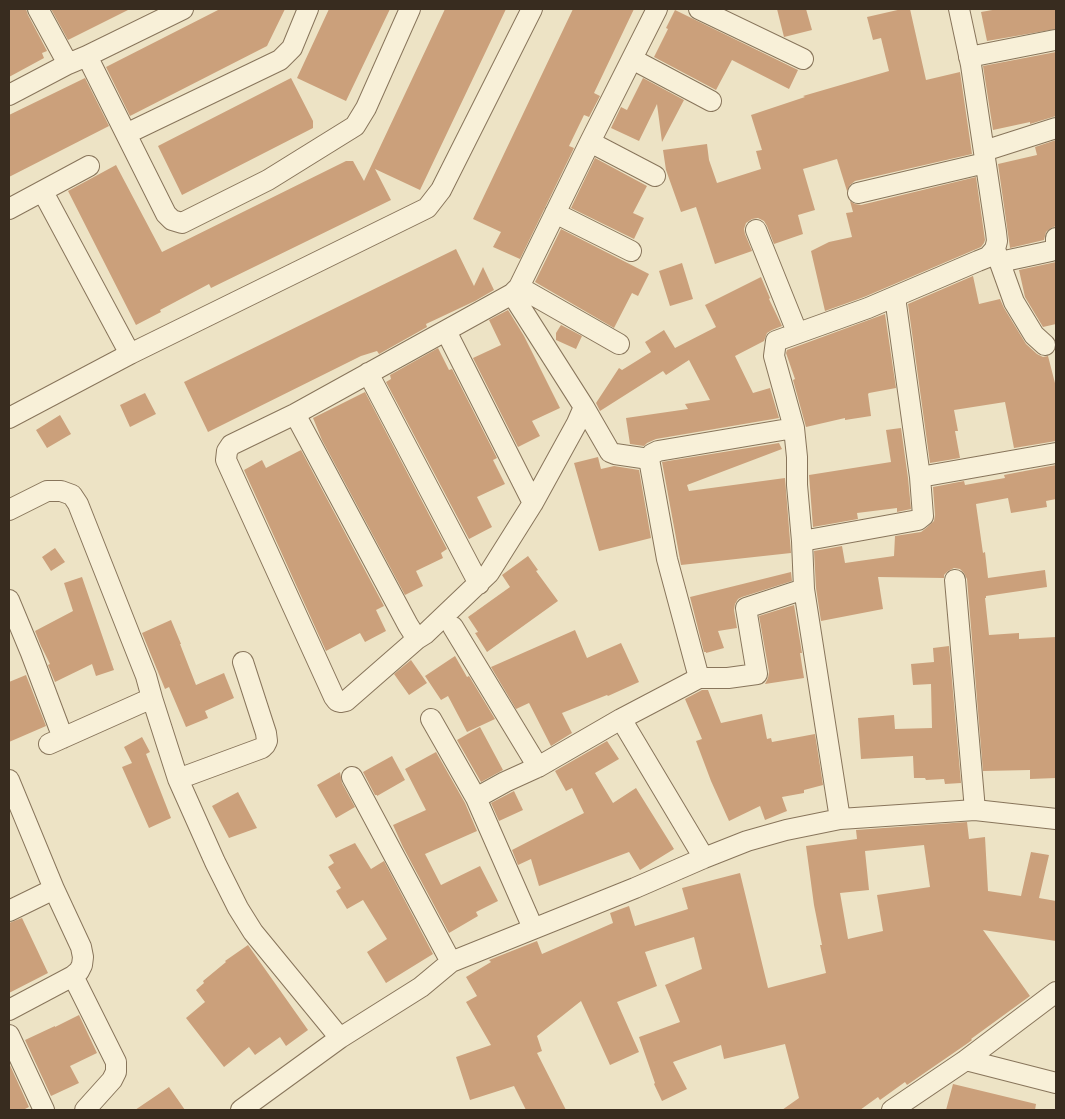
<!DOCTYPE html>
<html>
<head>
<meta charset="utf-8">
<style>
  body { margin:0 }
  #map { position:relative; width:1065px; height:1119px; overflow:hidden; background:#ede3c5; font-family:"Playfair Display",serif }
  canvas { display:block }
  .frame { position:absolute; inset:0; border:10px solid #382c1f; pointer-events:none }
</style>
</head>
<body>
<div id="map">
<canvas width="1065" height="1119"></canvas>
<div class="frame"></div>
</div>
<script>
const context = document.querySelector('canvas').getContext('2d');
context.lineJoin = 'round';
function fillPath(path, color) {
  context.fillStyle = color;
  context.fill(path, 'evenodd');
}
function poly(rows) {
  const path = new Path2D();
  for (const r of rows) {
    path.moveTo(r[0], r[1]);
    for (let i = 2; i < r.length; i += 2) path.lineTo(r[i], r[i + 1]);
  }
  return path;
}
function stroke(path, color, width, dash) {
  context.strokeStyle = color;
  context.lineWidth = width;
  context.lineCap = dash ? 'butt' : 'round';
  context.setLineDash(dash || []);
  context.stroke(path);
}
const building = poly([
  [9,9,26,9,28,15,47,51,42,53,44,58,9,77],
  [51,9,130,9,68,40],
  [220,9,285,9,267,46,130,116,106,67],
  [329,9,390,9,346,101,297,78],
  [445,9,506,9,420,190,375,169,391,200,211,288,209,284,160,310,161,312,136,325,68,191,116,165,162,252,346,161,353,161,364,181],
  [573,9,634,9,594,93,600,96,589,117,584,115,569,146,574,148,520,259,493,247,501,232,473,219],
  [777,9,806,9,812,30,784,37],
  [902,9,910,9,926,80,960,72,972,154,855,181,850,185,847,191,837,159,803,169,815,210,798,215,803,234,774,244,767,226,764,221,758,218,752,219,746,223,744,229,745,234,752,251,715,264,696,207,681,212,666,170,663,150,707,144,709,160,717,183,761,169,756,151,762,150,751,115,805,97,803,96,889,71,881,38,873,40,867,17],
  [998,9,1056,9,1056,29,987,41,981,12],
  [675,10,798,70,789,89,732,60,716,90,654,57,668,29,666,28],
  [1056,52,1056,116,1030,124,1030,122,993,130,983,66],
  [85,78,109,126,9,177,9,115],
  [291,78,313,121,313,128,182,195,158,146],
  [643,78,684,100,662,142,657,104,639,141,611,128,621,107,627,110],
  [1056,140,1056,226,1051,228,1046,232,1044,240,1010,248,998,164,1037,155,1035,147],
  [595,158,647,186,633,213,644,218,634,239,571,208],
  [976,177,985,240,984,243,981,247,864,297,825,311,811,251,829,242,852,237,846,213,853,212,850,201,855,204,861,205],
  [561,229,649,274,638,296,632,293,614,328,535,282],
  [456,249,474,286,483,267,494,290,475,301,426,324,427,327,379,354,377,351,361,356,208,432,184,382],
  [1056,262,1056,324,1043,327,1025,297,1019,270],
  [682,263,693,299,670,306,659,271],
  [973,276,979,304,1000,299,1004,308,1026,344,1037,354,1043,357,1048,356,1056,387,1056,441,1014,448,1005,402,954,410,958,431,955,431,960,458,930,463,908,304],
  [761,277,770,298,769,299,782,326,772,330,767,333,764,341,735,356,753,393,770,388,779,418,656,439,647,443,644,446,630,444,626,418,688,409,685,404,710,400,689,360,666,375,663,371,600,411,596,403,619,368,622,370,651,352,645,342,664,330,675,348,716,327,705,305],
  [508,310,524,336,560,408,532,421,540,436,518,447,473,358,501,345,489,320],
  [885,314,896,388,869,393,868,394,871,416,845,420,845,418,806,427,793,380,795,379,786,353,787,350],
  [561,325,582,336,576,349,556,340,556,333],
  [438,348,449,370,452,369,497,458,493,460,505,484,477,497,492,527,469,539,386,382,391,379,390,375],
  [365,392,447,549,441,553,443,558,416,571,423,586,405,595,322,440,313,418],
  [145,393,156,414,130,427,120,405],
  [60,415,71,434,47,448,36,430],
  [901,428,908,478,911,509,897,512,897,508,857,513,858,519,813,527,809,475,891,462,886,430],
  [779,443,782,449,687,485,689,491,785,478,791,553,681,565,662,462],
  [301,450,384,606,376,610,386,631,365,642,360,633,326,651,244,470,262,460,266,468],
  [598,457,601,469,614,466,639,470,651,538,599,551,574,463],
  [1056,465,1056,499,1046,501,1047,507,1011,513,1008,498,976,504,983,553,985,552,988,578,1045,570,1047,587,986,596,986,598,985,598,989,635,1019,633,1019,639,1056,637,1056,778,1030,779,1030,770,983,771,967,579,964,573,960,569,954,568,948,571,944,575,944,578,878,577,883,609,821,621,816,588,814,551,842,546,845,563,894,556,895,536,921,532,925,529,934,521,935,515,933,487,964,481,965,485,1005,478,1004,475],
  [55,548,65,562,51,571,42,557],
  [528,556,538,570,536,571,558,601,487,652,475,633,478,632,468,617,510,587,502,575],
  [791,572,792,581,742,597,738,599,735,604,734,610,737,628,718,631,724,648,706,653,706,652,704,652,690,597],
  [82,577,114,670,96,676,92,664,55,682,48,665,50,664,41,646,35,631,73,611,64,583],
  [794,605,802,653,800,653,804,678,765,684,768,678,769,672,759,616],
  [171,620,181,644,180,644,196,685,224,673,234,698,205,711,208,718,186,727,169,687,165,689,142,633],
  [575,630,587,658,621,643,639,682,608,696,607,695,562,713,572,733,551,746,529,703,516,709,491,667],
  [949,646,961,783,945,784,944,779,926,780,925,778,914,778,913,756,861,759,858,718,894,715,895,729,932,728,931,684,913,685,911,664,934,662,933,648],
  [455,656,467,677,469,676,495,719,467,732,448,696,441,700,425,676],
  [411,660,427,683,409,695,394,674],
  [26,675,46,726,9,742,9,682],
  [702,690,708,690,721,723,762,714,767,739,771,738,772,742,815,734,823,785,804,790,804,793,782,797,787,811,765,820,760,806,729,821,711,781,696,741,702,739,685,699],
  [480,727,503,770,481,782,457,740],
  [142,737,150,752,146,754,171,818,149,828,122,767,132,763,124,747],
  [607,741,619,759,595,773,613,803,636,788,674,849,640,870,629,852,539,886,531,859,518,865,512,850,584,813,572,788,566,791,555,771],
  [436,752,465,803,477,831,425,854,441,885,480,866,498,901,476,912,478,916,449,933,403,847,393,825,426,810,405,769],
  [392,756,405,780,377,796,377,795,375,795,363,772],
  [340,772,342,783,355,807,336,818,317,785],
  [514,791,523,810,499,821,491,803],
  [238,792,257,828,229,838,212,806],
  [967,822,969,839,985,837,988,891,1021,896,1031,852,1049,855,1039,898,1056,901,1056,941,983,930,1030,996,971,1039,972,1040,968,1043,907,1085,905,1082,880,1100,878,1097,860,1110,782,1110,799,1098,785,1044,724,1059,721,1045,673,1062,687,1089,662,1101,654,1084,655,1083,639,1037,680,1022,665,985,702,969,694,937,645,952,657,986,617,1002,639,1052,610,1065,581,1001,537,1036,542,1051,537,1053,566,1110,526,1110,514,1086,470,1100,456,1057,491,1045,466,1002,477,996,466,977,491,962,489,960,537,941,542,954,613,923,610,913,629,906,635,926,688,909,682,888,740,873,768,988,826,973,820,945,822,945,814,905,806,846,857,839,856,830],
  [924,845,930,887,877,895,883,931,848,939,840,893,869,890,865,851],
  [355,843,371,869,384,861,433,954,386,983,367,952,387,939,363,900,347,909,336,891,341,888,328,867,334,863,329,855],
  [22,918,48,973,9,993,9,923],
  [248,945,308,1030,286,1046,280,1037,255,1055,249,1047,224,1067,186,1018,205,1002,196,990,204,983,203,981,226,962,225,961],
  [79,1015,97,1053,70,1066,79,1083,51,1096,25,1040,55,1026,55,1027],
  [9,1063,29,1107,23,1110,9,1110],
  [953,1084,1036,1104,1035,1110,946,1110],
  [169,1087,185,1110,135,1110]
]);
const street = poly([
  [38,9,68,64],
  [699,9,803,59],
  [959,9,971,65,996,232,997,241,995,249,1014,302,1034,335,1045,345],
  [87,56,166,214,172,220,182,223,268,180,355,126,366,108,410,9],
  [969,57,1055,40],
  [632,59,711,101],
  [9,95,68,64,87,56,183,9],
  [126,134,280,60,292,48,308,9],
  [590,142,655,176],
  [984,151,1056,128],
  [43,192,130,354],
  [858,193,985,163],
  [9,209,89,166],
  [555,213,631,251],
  [756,230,797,332],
  [1000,262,1051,251,1056,248,1056,238],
  [519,287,619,344],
  [446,331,533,503],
  [368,373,479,584],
  [584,407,610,452,615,454,649,459],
  [295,414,408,625,417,639,425,634,489,573,533,503,577,423,584,407,512,294],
  [9,418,130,354,427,208,441,190,532,9],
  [920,477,1056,453],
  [9,510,47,491,61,491,72,495,78,504,146,676,152,698],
  [802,541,918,520,923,516,920,477,895,297],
  [955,580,975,810],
  [9,600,31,653,63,738],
  [453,627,538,767],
  [417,639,346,701,341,702,337,701,334,697,226,460,227,451,231,445,295,414,512,294,519,287,590,142,657,9],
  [699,678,667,559,649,459,652,454,658,451,794,428],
  [431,719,476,798],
  [621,719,704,858],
  [49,744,152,698,178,779,215,862,238,908,253,932,340,1038],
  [352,777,451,962],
  [178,779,262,748,265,745,267,741,266,733,243,662],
  [9,780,54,889,81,947,83,957,82,965,79,971,73,976,116,1062,116,1072,112,1080,85,1110],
  [840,819,804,589,802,541,797,485,797,457,794,428,774,356,776,341,868,308,978,261,988,257,995,249],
  [9,911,54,889],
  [533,928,476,798,505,782,538,767,621,719,699,678,728,678,757,674,746,608,804,589],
  [9,1010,73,976],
  [9,1035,44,1110],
  [966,1060,1056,1083],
  [241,1110,340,1038,421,987,451,962,635,888,704,858,747,841,786,830,840,819,975,810,1056,819],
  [892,1110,966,1060,1056,992]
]);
fillPath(building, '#cba07b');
stroke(street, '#88755b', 22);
stroke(street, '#f8f0d8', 20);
</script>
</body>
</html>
